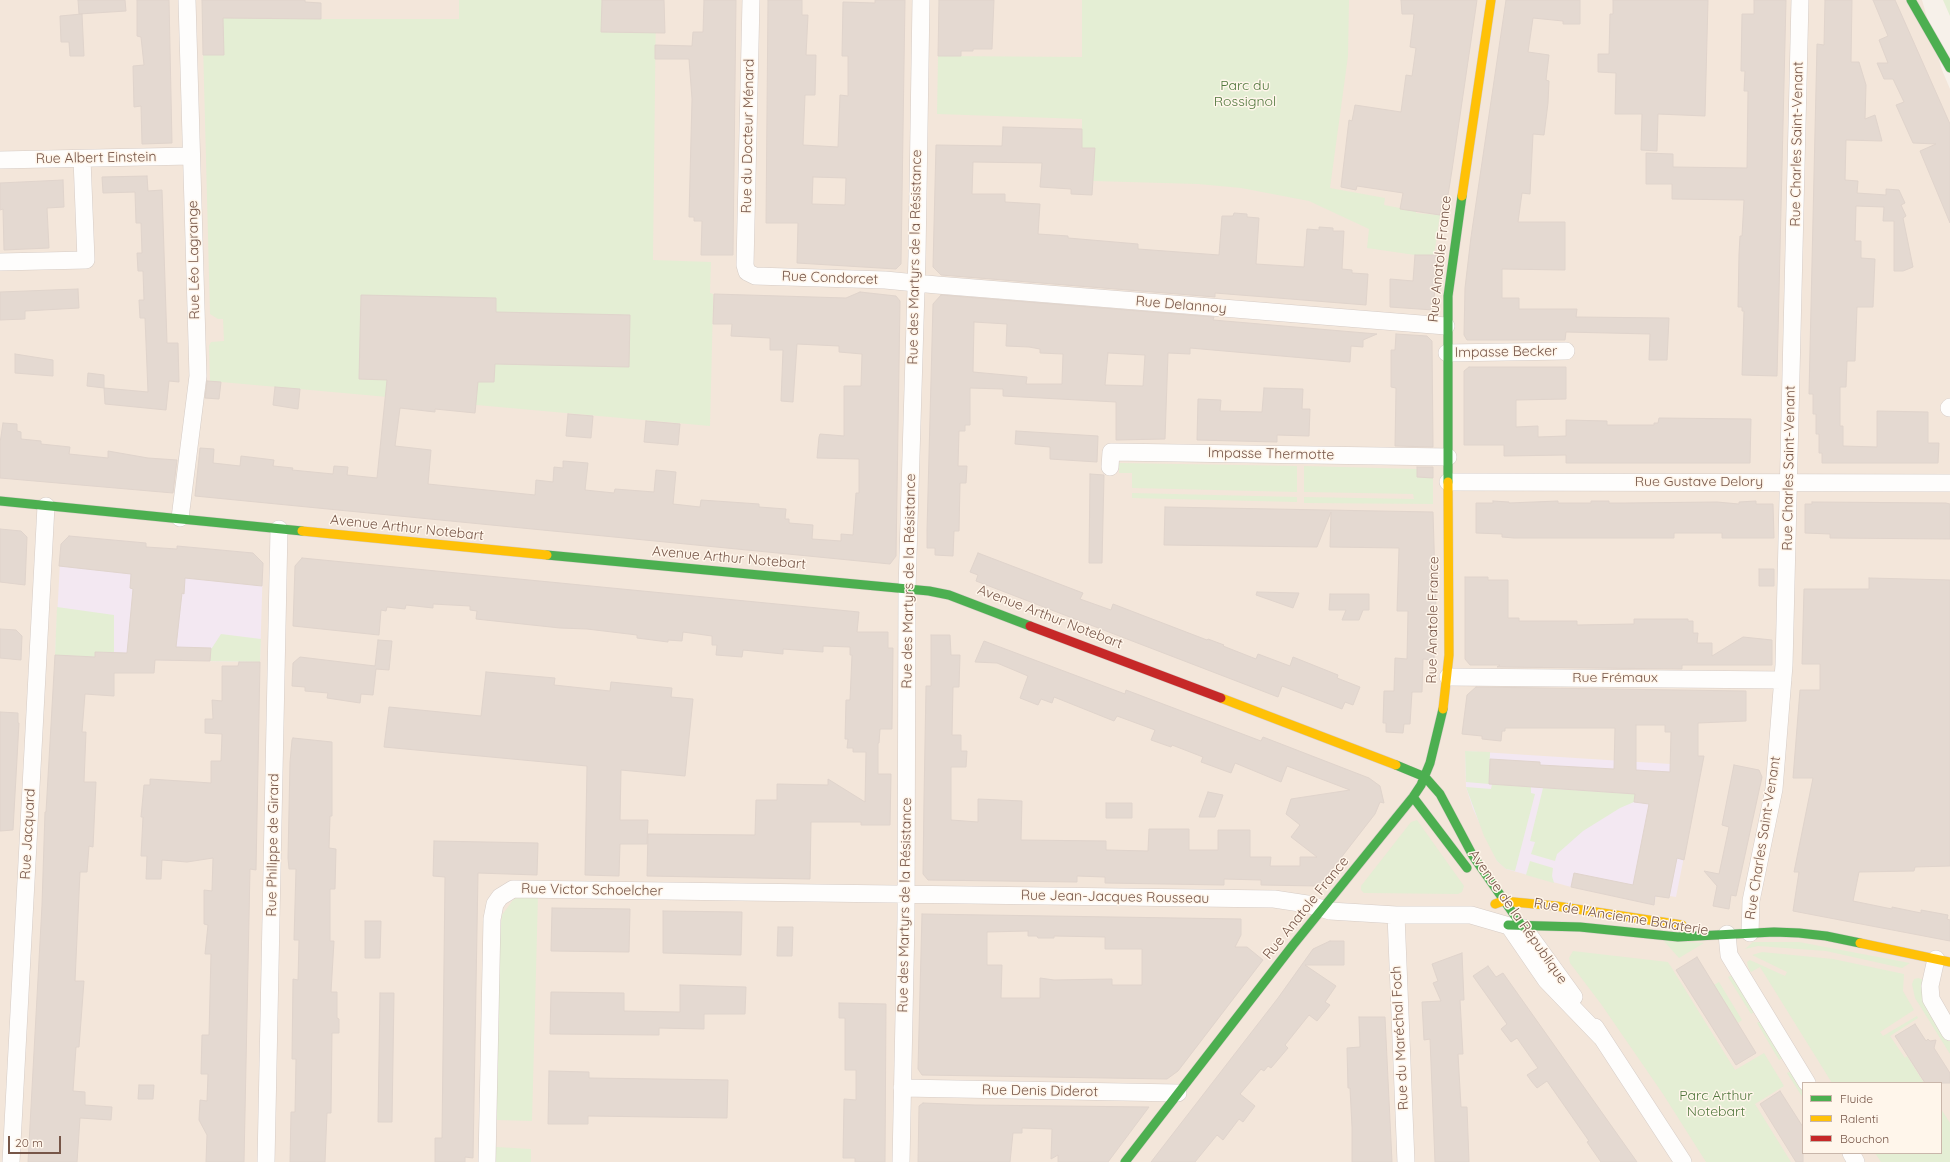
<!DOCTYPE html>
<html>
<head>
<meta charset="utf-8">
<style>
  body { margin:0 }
  #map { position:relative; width:1950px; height:1162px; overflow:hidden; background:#f7f1ea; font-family:Quicksand,sans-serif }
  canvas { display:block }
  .legend { position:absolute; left:1802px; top:1082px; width:140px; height:72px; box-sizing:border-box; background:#fff6eb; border:1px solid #c9b6aa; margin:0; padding:5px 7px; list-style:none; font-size:12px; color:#775648 }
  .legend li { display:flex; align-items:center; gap:8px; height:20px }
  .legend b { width:20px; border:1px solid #c9b6aa }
  .scale { position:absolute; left:8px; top:1136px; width:53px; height:18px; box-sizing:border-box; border:2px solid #775648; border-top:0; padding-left:5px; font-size:12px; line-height:14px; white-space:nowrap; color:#775648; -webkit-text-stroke:3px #fff6eb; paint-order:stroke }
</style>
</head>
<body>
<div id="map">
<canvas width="1950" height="1162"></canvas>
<ul class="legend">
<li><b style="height:5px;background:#4caf50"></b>Fluide</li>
<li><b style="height:5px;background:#ffc107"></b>Ralenti</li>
<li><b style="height:5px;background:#c62828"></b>Bouchon</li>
</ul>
<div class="scale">20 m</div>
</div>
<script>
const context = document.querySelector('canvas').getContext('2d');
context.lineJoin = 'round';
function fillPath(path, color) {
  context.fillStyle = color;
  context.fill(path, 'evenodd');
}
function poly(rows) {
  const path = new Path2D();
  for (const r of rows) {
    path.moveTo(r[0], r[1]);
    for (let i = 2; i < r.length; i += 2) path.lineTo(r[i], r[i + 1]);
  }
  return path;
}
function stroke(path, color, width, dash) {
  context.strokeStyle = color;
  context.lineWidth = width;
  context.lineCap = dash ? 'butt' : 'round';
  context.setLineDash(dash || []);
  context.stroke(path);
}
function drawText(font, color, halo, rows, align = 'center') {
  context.font = font + ' Quicksand,sans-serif';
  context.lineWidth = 3;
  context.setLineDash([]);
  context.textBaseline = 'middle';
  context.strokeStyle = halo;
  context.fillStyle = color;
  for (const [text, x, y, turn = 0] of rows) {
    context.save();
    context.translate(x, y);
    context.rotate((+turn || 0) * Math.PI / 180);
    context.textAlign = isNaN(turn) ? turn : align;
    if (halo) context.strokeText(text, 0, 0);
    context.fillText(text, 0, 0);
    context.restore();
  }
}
const residential = poly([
  [0,0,1922,0,1942,70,1950,89,1950,1162,0,1162],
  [1803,1083,1941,1083,1941,1153,1803,1153]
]);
const education = poly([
  [69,536,146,543,146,547,177,549,177,546,253,553,263,563,260,662,94,659,94,657,55,655,61,544],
  [1465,751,1702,766,1676,897,1670,896,1669,898,1656,896,1654,905,1571,887,1506,869,1497,861,1473,809,1466,787]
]);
const green = poly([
  [459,0,656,0,653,260,711,262,710,293,713,294,713,305,710,426,210,381,209,346,211,342,224,341,223,319,218,319,210,314,202,5,256,1,321,3,321,19,459,19],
  [1082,0,1349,0,1348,56,1330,188,1385,198,1384,205,1416,211,1416,213,1440,215,1434,255,1415,255,1367,248,1369,229,1309,201,1241,188,1198,184,1093,181,1095,149,1082,148,1082,119,937,114,938,56,1082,57],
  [1943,0,1950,0,1950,16],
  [1119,463,1297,466,1297,492,1132,488,1132,473,1119,473],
  [1304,466,1417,469,1417,477,1433,478,1433,504,1304,503,1304,497,1414,499,1413,494,1304,492],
  [1132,493,1297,497,1297,502,1132,498],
  [57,607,114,615,114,652,95,652,95,657,55,655],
  [221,634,261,639,260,662,209,661,210,651],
  [1465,751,1490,752,1489,784,1466,782],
  [1492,784,1531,787,1531,793,1535,794,1515,871,1506,869,1497,861,1484,836,1466,787,1491,789],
  [1543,788,1635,794,1634,802,1620,808,1583,831,1557,854,1555,861,1531,854,1535,842,1530,841],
  [1417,820,1464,886,1462,892,1458,894,1364,893,1361,890,1361,886,1411,822],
  [1530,861,1553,868,1552,876,1554,883,1526,875],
  [538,895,532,1121,496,1120,500,932,502,915,513,900,518,897],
  [1664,941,1704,943,1679,958],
  [1753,942,1799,942,1910,963,1902,968,1826,951,1758,946,1745,949],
  [1573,951,1668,962,1735,1070,1764,1053,1784,1086,1755,1104,1791,1162,1706,1162,1663,1094,1601,1004,1570,963,1569,958],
  [1762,952,1833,959,1904,974,1903,991,1914,1010,1880,1032,1883,1036,1917,1016,1918,1018,1890,1036,1905,1058,1907,1056,1924,1083,1832,1083,1760,967,1751,972,1748,967,1747,962,1750,960,1785,976,1787,972,1752,955],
  [1734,974,1756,1011,1751,1014,1728,977],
  [1918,978,1924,980,1924,1000,1950,1041,1950,1054,1915,998,1912,984,1914,979],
  [1719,982,1742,1020,1738,1023,1714,985],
  [1762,1020,1784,1057,1779,1060,1757,1023],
  [1793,1070,1803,1087,1803,1098,1787,1073],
  [1941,1109,1950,1123,1950,1162,1881,1162,1875,1153,1941,1153],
  [496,1147,531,1149,531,1162,496,1162]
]);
const building = poly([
  [78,0,125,0,126,11,79,14,78,0],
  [137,0,169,0,172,143,142,144,141,106,134,107,133,66,144,65,141,37,137,36,137,0],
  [202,0,305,0,305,2,321,3,321,19,223,18,224,55,203,55,202,0],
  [602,0,664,0,665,33,601,32,602,0],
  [704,0,736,0,733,255,701,255,702,221,694,221,694,217,689,217,692,99,689,59,655,59,655,45,692,46,693,32,703,32,704,0],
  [768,0,802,0,802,15,808,15,806,55,816,55,815,95,805,95,803,145,838,147,840,95,848,96,848,56,842,56,843,2,875,3,875,0,905,0,901,264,896,269,797,263,798,223,766,223,768,0],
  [813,177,846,178,845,205,812,204,813,177],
  [939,0,994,0,992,49,973,49,973,51,961,51,961,56,938,56,939,0],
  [1401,0,1477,0,1452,170,1448,195,1443,195,1440,215,1400,209,1403,193,1357,186,1356,190,1341,187,1349,120,1352,121,1355,105,1401,112,1406,75,1412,76,1416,48,1410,47,1414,14,1402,14,1401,0],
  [1506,0,1580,0,1580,24,1563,24,1563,21,1533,18,1528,52,1549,55,1546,80,1549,81,1548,103,1544,135,1533,134,1530,194,1522,193,1518,222,1565,222,1565,270,1502,269,1502,298,1519,298,1519,309,1577,309,1576,317,1669,318,1667,360,1649,360,1650,334,1566,332,1565,340,1467,340,1464,335,1465,288,1471,237,1506,0],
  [1613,0,1708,0,1705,116,1658,114,1657,151,1641,150,1642,114,1615,114,1616,73,1598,72,1598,54,1609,54,1610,14,1613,14,1613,0],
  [1754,0,1786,0,1777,376,1742,375,1744,311,1742,311,1742,307,1738,307,1739,254,1740,236,1742,236,1744,200,1672,199,1672,184,1646,184,1646,153,1673,154,1673,167,1747,168,1748,91,1744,91,1745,71,1741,71,1742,14,1754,14,1754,0],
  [1825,0,1852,0,1851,62,1859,62,1866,85,1865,119,1875,115,1882,141,1846,140,1845,180,1858,181,1857,193,1886,195,1886,189,1899,190,1905,203,1901,205,1906,216,1903,218,1913,267,1903,271,1894,271,1894,221,1883,221,1884,207,1856,206,1855,241,1861,241,1861,258,1875,259,1873,307,1857,307,1855,361,1847,361,1846,387,1840,387,1840,426,1843,426,1843,446,1877,447,1877,411,1928,412,1928,443,1939,443,1938,463,1822,463,1822,453,1819,453,1819,434,1816,434,1816,414,1813,414,1813,394,1809,394,1817,44,1824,45,1825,0],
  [1873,0,1895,0,1950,124,1950,223,1920,151,1936,144,1913,143,1896,105,1904,102,1893,79,1884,79,1877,63,1888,63,1879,40,1888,36,1873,0],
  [82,14,84,56,70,56,69,42,61,42,60,16,82,14],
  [1003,127,1082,129,1082,148,1095,148,1092,195,1071,194,1071,189,1040,187,1042,163,973,162,972,194,1005,194,1005,202,1040,204,1038,234,1068,236,1068,238,1138,244,1138,249,1219,255,1222,216,1233,216,1234,213,1247,214,1247,217,1259,218,1256,264,1304,267,1307,229,1319,230,1319,227,1333,228,1333,231,1344,231,1342,269,1352,270,1352,273,1368,274,1366,305,1215,293,1215,297,941,275,933,267,936,145,1002,146,1003,127],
  [147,176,148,191,162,190,167,343,178,343,179,382,169,381,166,410,105,404,104,388,87,386,88,373,104,375,104,388,148,392,145,318,140,318,139,300,144,300,143,271,138,271,137,253,142,253,141,223,136,223,135,192,103,193,102,177,147,176],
  [63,180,64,207,47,208,49,248,4,250,3,209,0,210,0,183,63,180],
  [1415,255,1438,255,1433,310,1390,307,1390,279,1413,281,1415,255],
  [78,289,79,308,25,311,25,319,0,320,0,292,78,289],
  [860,292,896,296,900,301,896,556,890,564,195,496,200,448,214,449,213,463,240,466,241,456,274,460,273,466,293,468,292,470,333,474,334,466,348,467,347,475,377,478,387,380,359,379,361,295,496,298,496,312,630,315,629,367,495,364,494,382,478,382,475,413,435,409,435,412,400,408,395,446,431,450,428,484,535,495,536,480,553,482,554,467,563,468,563,461,588,463,585,490,614,493,615,489,654,492,656,470,676,472,673,504,700,507,701,500,759,504,759,507,786,509,785,519,789,519,789,523,813,525,812,539,841,541,841,534,853,535,856,493,859,493,859,459,817,458,819,437,820,434,844,436,844,386,861,386,862,354,839,352,839,346,797,344,793,402,781,401,783,350,770,350,770,338,731,336,732,324,713,324,714,294,846,298,860,292],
  [941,295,1214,317,1213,320,1377,334,1363,340,1363,347,1351,346,1350,362,1190,348,1190,354,1168,353,1165,439,1116,440,1116,402,1003,396,1003,389,970,388,970,425,965,425,965,431,959,431,958,466,967,466,966,483,960,483,959,531,954,531,953,556,935,555,935,548,927,548,927,531,933,304,941,295],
  [974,322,1007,324,1006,346,1029,347,1040,349,1040,353,1063,354,1062,384,1026,384,1027,377,973,372,974,322],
  [1108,353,1145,355,1143,386,1105,385,1108,353],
  [1396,334,1427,336,1432,341,1433,447,1395,446,1396,388,1391,387,1391,350,1395,350,1396,334],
  [15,354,53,360,53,376,15,373,15,354],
  [1469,367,1566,367,1566,399,1516,400,1516,427,1538,426,1538,437,1566,436,1566,420,1607,421,1607,425,1654,425,1654,423,1658,423,1659,418,1751,419,1750,463,1566,463,1566,455,1504,456,1504,445,1464,445,1464,371,1469,367],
  [207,381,221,382,219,399,205,398,207,381],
  [275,387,300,389,298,409,273,405,275,387],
  [1264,388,1303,389,1302,409,1310,409,1309,436,1277,435,1277,442,1197,440,1198,399,1221,400,1220,411,1262,412,1264,388],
  [568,414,593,416,591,438,566,436,568,414],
  [646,421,680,424,678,445,644,442,646,421],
  [3,423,17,424,17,431,21,432,21,439,41,441,41,444,70,447,69,454,108,458,108,451,148,458,177,460,173,493,0,478,0,443,3,423],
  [1016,431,1098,436,1097,462,1050,459,1050,447,1015,444,1016,431],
  [1417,467,1433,467,1433,478,1417,477,1417,467],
  [1090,474,1104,475,1102,563,1089,563,1090,474],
  [1493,501,1509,502,1509,503,1558,501,1558,503,1591,503,1591,501,1609,501,1609,503,1626,503,1717,502,1739,504,1739,502,1756,501,1756,504,1773,504,1774,538,1722,538,1722,533,1674,533,1674,538,1514,538,1502,537,1502,534,1476,533,1476,503,1493,503,1493,501],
  [1812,502,1946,503,1950,504,1950,539,1830,538,1830,534,1805,533,1805,504,1812,504,1812,502],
  [1165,507,1433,512,1436,612,1434,660,1423,659,1422,692,1412,692,1410,724,1404,724,1403,733,1386,732,1386,723,1383,723,1384,691,1394,691,1395,658,1407,659,1408,611,1397,611,1399,548,1330,547,1331,512,1317,547,1164,545,1165,507],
  [0,529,21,531,27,537,25,585,0,582,0,529],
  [69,536,146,543,146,547,177,549,177,546,253,553,263,563,262,586,185,578,184,594,182,593,176,647,211,648,210,661,155,660,154,673,114,673,114,696,85,694,82,732,86,732,84,782,96,782,93,847,89,846,87,872,80,872,75,981,84,981,79,1047,76,1047,73,1091,85,1092,85,1105,112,1107,111,1120,80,1118,77,1162,28,1162,42,905,45,812,46,812,55,655,95,657,95,652,127,653,133,589,130,588,131,574,59,566,61,544,69,536],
  [978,553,1083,593,1080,599,1111,610,1113,604,1207,640,1208,639,1224,645,1223,646,1256,659,1258,654,1290,666,1293,657,1338,675,1337,678,1360,687,1353,705,1345,702,1342,709,1282,686,1278,697,976,581,978,575,970,572,978,553],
  [302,558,859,612,857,632,888,632,888,648,893,648,892,729,880,729,879,743,878,743,878,774,891,774,890,825,861,825,861,822,811,822,810,879,647,876,648,834,755,835,756,800,777,800,777,784,828,785,828,779,865,802,866,752,853,752,853,748,847,748,848,739,845,739,846,700,850,700,852,655,850,655,850,647,823,646,823,652,783,649,783,654,743,650,742,657,716,655,717,645,712,645,712,636,683,632,682,641,668,640,668,642,637,638,637,635,587,629,560,628,476,619,477,611,470,610,470,606,433,604,433,608,406,605,405,609,387,607,386,611,381,610,379,635,293,626,295,566,302,558],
  [1759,569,1774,569,1774,586,1759,586,1759,569],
  [1465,577,1488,577,1488,580,1508,580,1508,618,1519,618,1519,621,1577,621,1577,625,1634,624,1634,619,1688,619,1688,621,1693,621,1693,633,1698,633,1697,643,1712,643,1712,656,1743,637,1772,640,1772,665,1682,665,1682,669,1497,667,1500,665,1470,665,1465,659,1465,577],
  [1869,578,1950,580,1950,866,1915,867,1914,871,1859,872,1853,901,1892,909,1892,907,1921,913,1921,910,1948,915,1947,919,1950,920,1950,941,1793,911,1799,872,1794,872,1813,778,1793,778,1800,690,1820,690,1820,664,1802,664,1804,589,1869,589,1869,578],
  [1257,592,1299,593,1293,608,1256,595,1257,592],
  [1330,594,1369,594,1369,610,1363,610,1359,620,1342,620,1346,610,1329,610,1330,594],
  [0,629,16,630,22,636,21,660,0,658,0,629],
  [931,635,950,635,951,655,960,655,959,687,953,687,952,735,961,735,961,751,967,751,966,767,951,767,951,820,978,822,978,799,1022,801,1021,840,1106,841,1106,850,1148,851,1149,829,1189,829,1189,850,1218,850,1218,830,1250,830,1250,857,1271,857,1270,866,1300,866,1300,857,1317,857,1291,837,1300,825,1286,814,1291,799,1350,790,1287,766,1281,782,1235,763,1231,773,1201,762,1203,757,1172,745,1171,747,1151,740,1155,730,1117,716,1114,721,1054,697,1052,703,1041,699,1038,705,1020,698,1028,676,997,663,975,662,984,641,1125,694,1126,690,1261,741,1263,737,1369,778,1380,786,1384,803,1380,802,1375,814,1319,886,1261,885,1261,880,1224,879,1224,885,1105,883,1105,877,1077,876,1077,882,928,880,923,874,924,800,926,686,931,686,931,635],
  [378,640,392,641,389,670,376,669,373,695,361,694,360,703,327,698,328,693,305,691,305,687,292,686,293,663,300,657,375,666,378,640],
  [239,662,260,662,256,870,250,869,244,1162,206,1162,207,1135,199,1120,200,1100,207,1101,208,1074,201,1074,202,1035,209,1035,211,954,205,954,208,925,204,924,204,890,212,891,213,858,187,862,162,860,161,879,146,879,147,856,141,856,143,817,141,817,144,785,150,785,150,779,211,783,211,761,221,761,222,734,205,733,205,719,213,719,212,700,222,701,222,666,238,666,239,662],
  [486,672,555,678,554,685,610,691,611,682,672,688,671,697,693,699,685,776,621,770,620,820,648,820,647,844,620,844,619,876,585,875,587,766,384,747,389,707,481,716,486,672],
  [1476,687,1746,691,1746,721,1698,723,1698,756,1704,756,1684,860,1677,858,1669,898,1655,896,1654,905,1571,887,1574,873,1633,885,1649,804,1634,802,1635,794,1489,784,1490,759,1540,762,1540,765,1614,769,1615,728,1505,728,1505,731,1502,731,1501,741,1482,739,1482,736,1462,734,1467,695,1476,687],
  [1636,725,1665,725,1665,732,1671,732,1670,772,1636,770,1636,725],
  [0,712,18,713,18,723,19,723,13,830,0,831,0,712],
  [293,738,332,742,332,816,330,816,329,848,336,849,335,889,330,889,330,941,334,941,331,992,337,992,337,1018,339,1019,339,1033,332,1033,331,1113,327,1113,325,1162,290,1162,291,1112,295,1112,296,1059,292,1059,293,979,298,980,299,940,294,940,296,869,289,869,288,858,290,762,292,740,293,738],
  [1734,765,1759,770,1762,777,1736,896,1731,895,1729,909,1713,906,1717,886,1704,871,1719,874,1729,827,1722,825,1734,765],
  [1208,792,1223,795,1215,817,1199,817,1208,792],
  [1106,803,1132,803,1132,818,1106,818,1106,803],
  [434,841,538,843,537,875,478,873,473,1158,465,1157,465,1162,435,1162,435,1138,442,1138,445,877,433,876,434,841],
  [552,908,630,909,629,952,551,951,552,908],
  [663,911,742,912,741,955,663,953,663,911],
  [922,914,1241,919,1241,935,1235,947,1247,947,1263,960,1178,1071,1167,1079,922,1075,918,1069,922,914],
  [1028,931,1028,936,1037,936,1038,938,1054,938,1054,936,1105,937,1105,949,1142,949,1142,985,1112,985,1112,979,1054,980,1040,978,1040,998,1001,998,1002,965,987,965,987,932,1028,931],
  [365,921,381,921,380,958,365,958,365,921],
  [778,927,793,927,792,956,777,956,778,927],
  [1330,941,1344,941,1344,965,1305,965,1336,986,1325,1002,1330,1005,1317,1021,1309,1015,1285,1045,1288,1048,1271,1068,1268,1066,1264,1071,1261,1069,1240,1094,1255,1106,1243,1122,1239,1119,1223,1140,1217,1135,1195,1162,1151,1162,1278,998,1313,949,1330,941],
  [1462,953,1464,1000,1460,1000,1463,1054,1458,1054,1461,1107,1467,1107,1469,1162,1435,1162,1430,1039,1424,1040,1422,1002,1441,1001,1433,983,1438,981,1432,964,1462,953],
  [1697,957,1756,1053,1736,1065,1676,970,1697,957],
  [1488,966,1496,977,1503,973,1637,1162,1601,1162,1587,1142,1589,1141,1547,1081,1537,1088,1532,1082,1527,1075,1538,1068,1517,1038,1511,1042,1501,1029,1507,1024,1473,976,1488,966],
  [680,985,746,987,745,1014,704,1014,704,1029,659,1028,659,1035,550,1034,551,992,624,993,624,1011,680,1012,680,985],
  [380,993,394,993,392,1122,378,1122,380,993],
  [839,1003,886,1004,885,1162,855,1162,855,1158,843,1158,844,1099,856,1100,856,1070,845,1070,845,1018,839,1018,839,1003],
  [1359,1017,1385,1017,1392,1162,1352,1162,1352,1127,1350,1088,1348,1088,1347,1048,1360,1047,1359,1017],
  [1915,1024,1926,1041,1928,1039,1930,1041,1936,1040,1934,1048,1950,1073,1950,1083,1925,1083,1895,1036,1915,1024],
  [549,1071,589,1072,589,1078,728,1080,727,1118,588,1116,588,1124,548,1124,549,1071],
  [139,1085,154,1085,153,1099,138,1099,139,1085],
  [1780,1091,1803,1127,1803,1162,1796,1162,1760,1104,1780,1091],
  [923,1103,975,1105,1149,1107,1108,1162,1058,1162,1058,1155,1051,1159,1052,1129,1022,1128,1022,1133,1013,1133,1010,1162,918,1162,919,1106,923,1103]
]);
const street = poly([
  [751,0,745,265,747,272,755,276,885,280,937,285,1446,326],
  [0,160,191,156],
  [0,262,86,260,82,159],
  [1447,353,1566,351],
  [1949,408,1950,407],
  [1110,467,1111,452,1448,457],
  [1448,482,1950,483],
  [180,518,198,376,187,0],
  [1448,677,1783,680],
  [1396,915,1406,1162],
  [1524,928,1574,997],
  [1750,933,1751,901,1774,789,1784,665,1800,0],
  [1727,934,1729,955,1807,1083],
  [1936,959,1930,986,1931,999,1950,1032],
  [1595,1027,1683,1162],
  [902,1088,1178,1093],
  [1851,1153,1856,1162],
  [11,1162,46,506],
  [266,1162,279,529],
  [487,1162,492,919,495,904,500,897,513,889,1274,899,1307,904,1330,911,1396,915,1471,915,1509,926,1546,980,1601,1037],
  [901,1162,906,919,907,589,917,256,921,0]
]);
const fast = poly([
  [1911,0,1950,68],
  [1448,482,1448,296,1462,196],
  [0,501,302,531],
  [547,555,929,591,949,595,1030,626],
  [1396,765,1425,777,1440,794,1473,856,1522,926],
  [1413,797,1467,868],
  [1508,925,1580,927,1678,937,1774,932,1799,933,1826,936,1860,943],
  [1125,1162,1293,945,1413,797,1421,785,1430,763,1443,709]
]);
const slow = poly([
  [1462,196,1491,0],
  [302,531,547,555],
  [1221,698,1396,765],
  [1443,709,1449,655,1448,482],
  [1495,904,1503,901,1556,906,1682,925],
  [1860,943,1950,962]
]);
const jam = poly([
  [1030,626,1221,698]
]);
const parkNames = [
  ["Parc du",1245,86],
  ["Rossignol",1245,102],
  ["Parc Arthur",1716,1096],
  ["Notebart",1716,1112]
];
const streetNames = [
  ["Rue du Docteur Ménard",748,136,-89],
  ["Rue Charles Saint-Venant",1797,144,-89],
  ["Rue Albert Einstein",96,158,-1],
  ["Rue des Martyrs de la Résistance",915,257,-89],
  ["Rue Anatole France",1440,259,-84],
  ["Rue Léo Lagrange",194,260,-91],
  ["Rue Condorcet",830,278,2],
  ["Rue Delannoy",1181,305,5],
  ["Impasse Becker",1506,352,-1],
  ["Impasse Thermotte",1271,454,1],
  ["Rue Charles Saint-Venant",1789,468,-89],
  ["Rue Gustave Delory",1699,482],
  ["Avenue Arthur Notebart",407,528,6],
  ["Avenue Arthur Notebart",729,558,5],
  ["Rue des Martyrs de la Résistance",909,581,-89],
  ["Avenue Arthur Notebart",1050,617,21],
  ["Rue Anatole France",1433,620,-89],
  ["Rue Frémaux",1615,678],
  ["Rue Jacquard",28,834,-87],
  ["Rue Charles Saint-Venant",1763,838,-81],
  ["Rue Philippe de Girard",273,845,-89],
  ["Rue Victor Schoelcher",592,890,1],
  ["Rue Jean-Jacques Rousseau",1115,897,1],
  ["Rue des Martyrs de la Résistance",905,905,-89],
  ["Rue Anatole France",1306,908,-51],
  ["Avenue de la République",1518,917,55],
  ["Rue de l'Ancienne Balaterie",1621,917,9],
  ["Rue du Maréchal Foch",1400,1038,-93],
  ["Rue Denis Diderot",1040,1091,1]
];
fillPath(residential, '#f3e6da');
fillPath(education, '#f3e8f2');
fillPath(green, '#e4eed4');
fillPath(building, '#e4d9d1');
stroke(building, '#e0d4cc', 1);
stroke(street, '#d6ccc6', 18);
stroke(fast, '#d6ccc6', 10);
stroke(slow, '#d6ccc6', 10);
stroke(jam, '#d6ccc6', 10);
stroke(street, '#fefdfc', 17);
stroke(fast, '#4caf50', 9);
stroke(slow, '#ffc107', 9);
stroke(jam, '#c62828', 9);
drawText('14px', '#51773d', '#fff6eb', parkNames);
drawText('14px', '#775648', '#fff6eb', streetNames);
</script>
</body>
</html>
